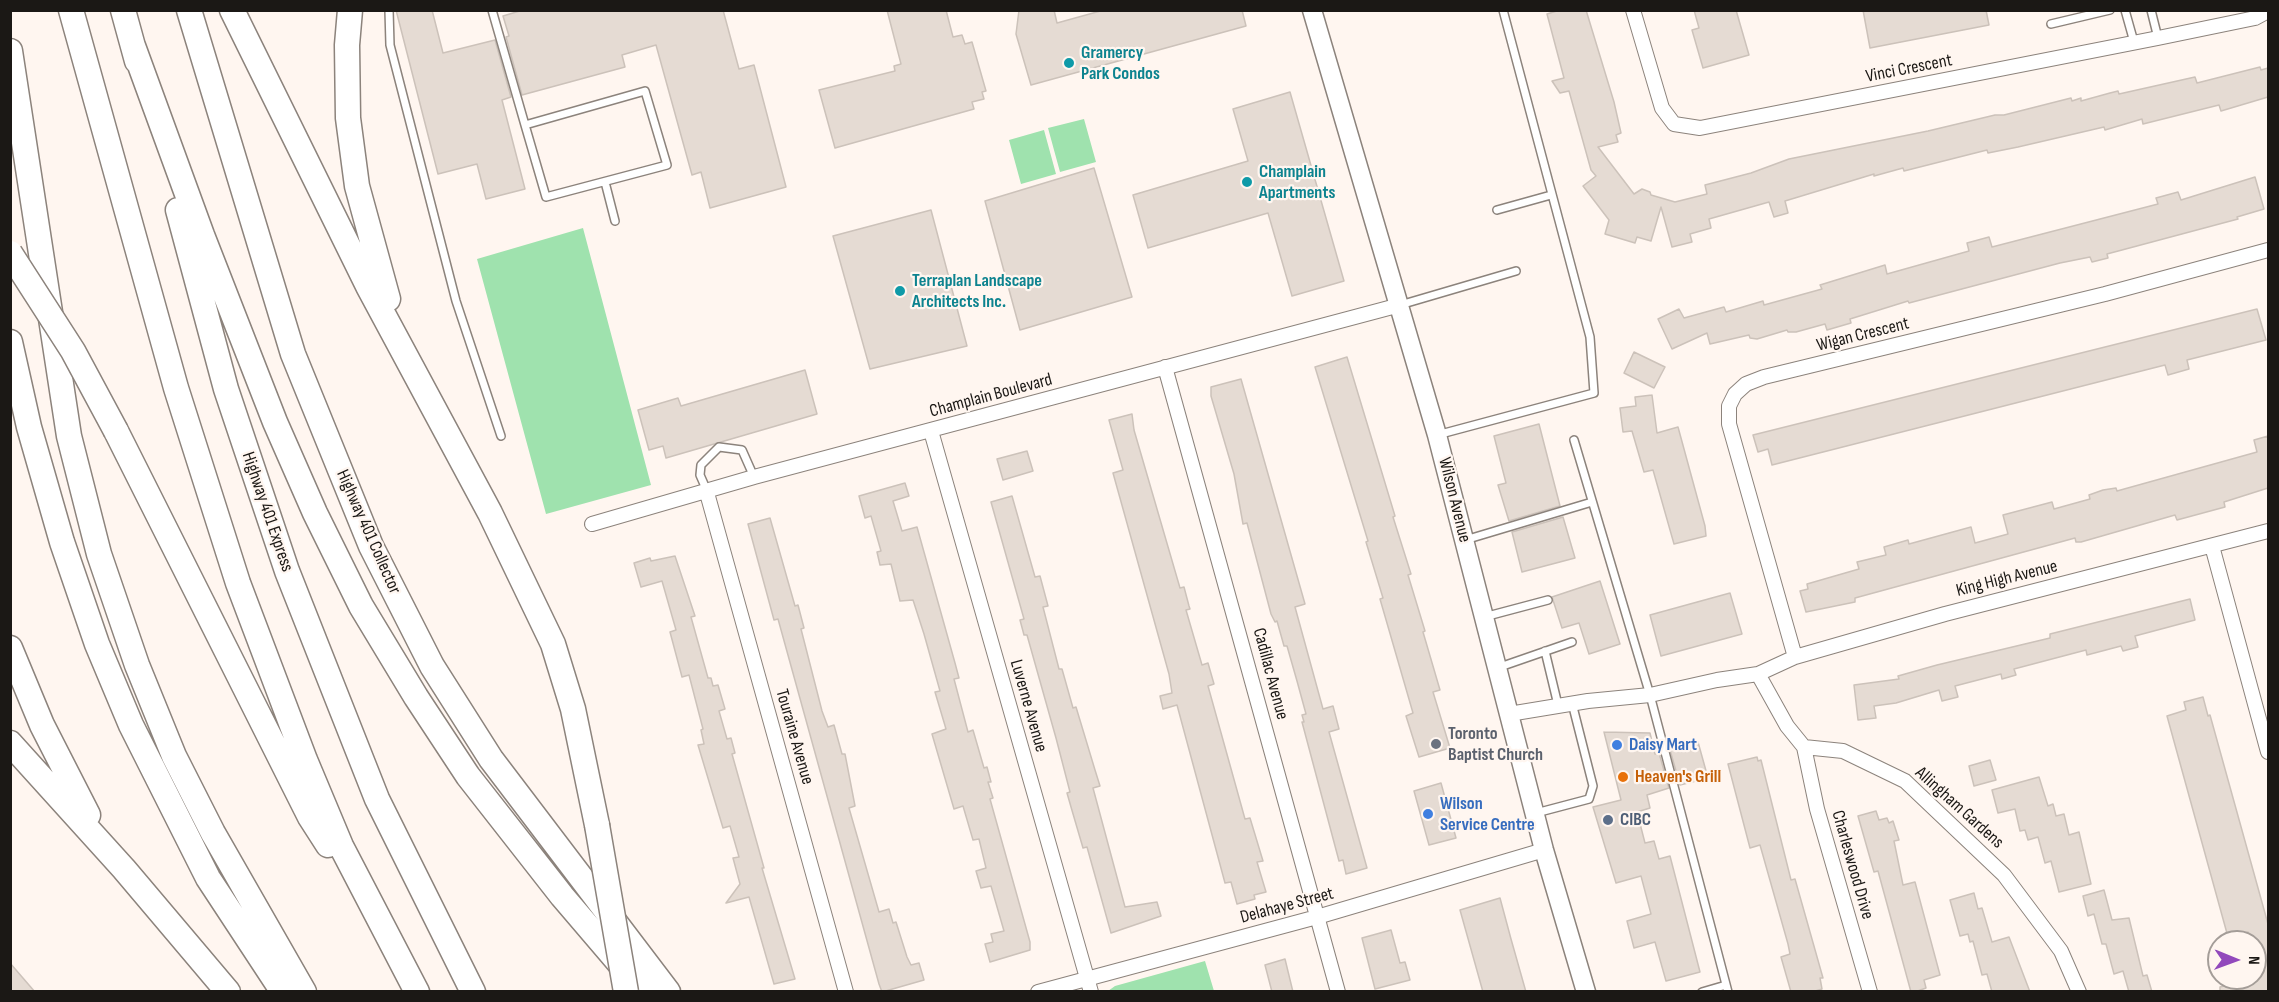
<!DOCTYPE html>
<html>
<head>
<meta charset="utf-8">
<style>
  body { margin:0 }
  #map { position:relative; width:2279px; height:1002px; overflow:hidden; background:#fff6f0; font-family:"Sofia Sans Condensed",sans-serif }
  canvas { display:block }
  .frame { position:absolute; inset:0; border:12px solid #1b1815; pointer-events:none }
  .north { position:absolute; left:2207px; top:930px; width:60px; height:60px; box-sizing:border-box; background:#fff6f0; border:2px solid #a49d98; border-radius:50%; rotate:91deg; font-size:16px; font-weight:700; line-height:24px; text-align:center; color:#1b1815 }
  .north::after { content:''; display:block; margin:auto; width:21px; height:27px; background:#9249bc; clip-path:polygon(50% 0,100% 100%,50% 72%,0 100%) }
</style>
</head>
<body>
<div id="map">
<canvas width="2279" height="1002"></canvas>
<div class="frame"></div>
<div class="north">N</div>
</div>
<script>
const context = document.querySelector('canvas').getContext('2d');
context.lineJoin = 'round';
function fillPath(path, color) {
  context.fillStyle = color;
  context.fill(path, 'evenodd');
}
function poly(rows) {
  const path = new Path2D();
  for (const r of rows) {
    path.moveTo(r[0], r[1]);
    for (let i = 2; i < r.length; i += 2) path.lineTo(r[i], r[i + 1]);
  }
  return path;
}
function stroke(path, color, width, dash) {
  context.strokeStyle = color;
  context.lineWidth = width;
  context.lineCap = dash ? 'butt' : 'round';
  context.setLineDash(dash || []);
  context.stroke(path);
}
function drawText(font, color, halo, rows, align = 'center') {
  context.font = font + ' "Sofia Sans Condensed",sans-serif';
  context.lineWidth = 4.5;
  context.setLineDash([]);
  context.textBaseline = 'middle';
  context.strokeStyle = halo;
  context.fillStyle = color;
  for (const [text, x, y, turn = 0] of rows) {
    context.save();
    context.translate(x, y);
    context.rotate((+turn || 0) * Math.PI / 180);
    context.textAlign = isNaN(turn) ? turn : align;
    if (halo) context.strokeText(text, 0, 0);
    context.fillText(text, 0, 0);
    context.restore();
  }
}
const green = poly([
  [1084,119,1096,162,1060,172,1048,128],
  [1044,130,1056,174,1021,184,1009,140],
  [583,228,651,485,546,514,477,259],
  [1205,961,1214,991,1108,991,1115,986]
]);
const building = poly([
  [396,10,432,10,443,53,495,40,511,97,502,100,525,189,486,199,477,164,438,174,396,10],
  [523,10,723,10,739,69,754,65,786,187,710,208,701,172,692,175,656,45,622,55,625,67,522,95,506,37,509,36,503,16,523,10],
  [887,10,946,10,953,37,962,35,965,44,972,42,986,91,982,92,984,99,972,102,974,109,835,148,819,90,895,71,894,66,901,64,887,10],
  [1019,10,1054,10,1057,23,1104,10,1242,10,1246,26,1031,85,1016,34,1019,10],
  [1560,10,1586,10,1614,102,1621,133,1616,135,1618,142,1598,147,1634,194,1642,189,1650,192,1651,195,1675,202,1707,194,1705,185,1751,173,1789,159,1928,131,1995,115,2004,115,2071,98,2072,101,2081,98,2081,101,2110,93,2118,91,2119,94,2195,77,2197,83,2260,67,2261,70,2268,68,2268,97,2221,111,2219,105,2143,124,2142,119,2105,130,2104,127,2018,147,1988,153,1987,150,1904,171,1903,168,1874,176,1874,174,1785,201,1788,213,1774,217,1769,202,1709,219,1711,228,1690,234,1692,242,1672,247,1661,207,1651,241,1637,237,1635,243,1605,234,1609,220,1583,186,1596,176,1591,170,1569,91,1560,93,1552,81,1564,78,1547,14,1560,10],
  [1694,10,1736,10,1749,55,1703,68,1692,30,1699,28,1694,10],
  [1863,10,1986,10,1989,25,1870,48,1863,10],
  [1290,92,1344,281,1292,296,1268,213,1148,248,1133,195,1248,161,1233,109,1290,92],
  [1094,168,1132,297,1020,330,985,201,1094,168],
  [2255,177,2264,209,2237,217,2238,219,2107,254,2108,258,2092,262,2090,257,2060,263,1909,303,1908,301,1850,319,1851,323,1827,330,1825,324,1796,332,1788,332,1787,330,1757,339,1750,338,1749,335,1710,344,1707,333,1672,349,1658,319,1679,309,1684,318,1724,307,1726,312,1763,301,1764,305,1822,289,1820,285,1885,265,1887,274,1969,251,1967,243,1989,237,1992,247,2158,204,2156,198,2178,192,2181,200,2255,177],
  [931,210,967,346,870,369,833,236,931,210],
  [2257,309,2266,340,2187,360,2189,369,2168,375,2165,365,1772,465,1768,449,1758,452,1753,435,2257,309],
  [1634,352,1665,367,1654,388,1624,373,1634,352],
  [1347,357,1395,516,1393,517,1411,574,1408,575,1425,631,1423,632,1440,690,1433,692,1450,748,1419,757,1406,716,1413,713,1380,599,1383,598,1366,542,1368,541,1315,367,1347,357],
  [805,370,817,414,666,458,663,446,649,450,638,410,678,398,681,406,805,370],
  [1241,379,1305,604,1295,607,1323,709,1333,706,1339,729,1329,732,1367,868,1346,874,1343,860,1339,861,1302,722,1304,722,1302,715,1306,714,1297,681,1287,646,1284,646,1277,621,1275,622,1271,614,1247,523,1243,524,1234,474,1211,396,1211,387,1241,379],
  [1652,395,1657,433,1678,427,1705,526,1706,536,1674,544,1653,470,1644,472,1632,431,1623,432,1620,408,1636,406,1635,397,1652,395],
  [1132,414,1134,430,1180,588,1184,587,1189,606,1190,609,1186,610,1202,665,1208,663,1214,684,1208,686,1245,819,1250,818,1263,861,1257,862,1266,892,1254,895,1255,899,1237,904,1231,882,1225,883,1177,705,1163,709,1160,696,1172,693,1169,674,1113,473,1123,470,1109,420,1132,414],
  [1539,424,1560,506,1509,521,1498,485,1506,483,1494,436,1539,424],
  [2268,436,2268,488,2224,502,2225,507,2177,520,2175,515,2081,542,2076,542,2075,538,1855,598,1855,602,1806,612,1800,591,1808,589,1807,584,1859,569,1857,562,1886,555,1884,547,1908,540,1909,544,1971,527,1975,543,2008,534,2003,515,2052,502,2054,509,2090,499,2089,495,2103,490,2116,488,2117,491,2257,452,2254,440,2268,436],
  [1027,451,1033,471,1003,480,997,459,1027,451],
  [905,483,909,496,893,501,902,531,917,527,955,663,959,678,954,679,968,732,973,730,984,768,987,767,991,782,988,782,993,798,990,799,1030,942,1030,950,990,962,985,944,993,942,991,934,1004,931,991,886,981,888,976,871,986,868,979,839,973,840,963,806,954,809,932,734,946,729,935,692,940,691,924,634,913,600,900,601,891,564,880,565,877,552,881,551,871,516,865,518,859,496,905,483],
  [1012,496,1035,577,1040,576,1048,606,1043,607,1059,669,1062,669,1073,708,1076,707,1095,770,1100,786,1093,788,1125,907,1157,902,1161,916,1111,933,1087,847,1083,848,1071,807,1067,793,1070,792,1056,738,1027,635,1024,635,1020,620,1024,619,991,502,1012,496],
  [1563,517,1575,558,1522,572,1512,532,1563,517],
  [770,518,795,606,798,605,804,628,801,629,822,711,828,727,834,725,842,754,845,754,855,806,849,808,879,912,889,909,893,923,896,922,907,957,911,965,919,963,924,980,882,992,879,984,778,619,774,620,748,524,770,518],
  [675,556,695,616,691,617,708,678,711,678,713,686,718,685,725,709,719,711,727,739,731,738,735,753,732,754,764,868,762,868,795,979,774,984,749,897,726,903,740,884,733,858,739,857,730,826,723,828,698,745,704,744,701,730,703,729,689,675,682,677,670,632,676,630,662,581,641,587,634,563,650,558,651,561,675,556],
  [1600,581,1620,644,1589,654,1579,623,1562,628,1552,597,1600,581],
  [1730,593,1742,634,1661,656,1650,615,1730,593],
  [2190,599,2195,620,2135,636,2138,647,2123,651,2121,646,2087,655,2086,650,2014,669,2016,675,2002,679,2001,674,1955,686,1958,697,1942,701,1939,690,1896,703,1874,706,1876,718,1858,720,1854,685,1899,679,1898,676,1937,665,2050,638,2050,634,2190,599],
  [2203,697,2208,716,2210,715,2268,924,2268,992,2220,992,2220,987,2255,978,2255,942,2250,942,2248,932,2228,937,2167,716,2186,710,2184,702,2203,697],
  [1604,732,1650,733,1655,754,1659,753,1669,788,1647,795,1650,808,1637,812,1645,843,1654,841,1659,859,1670,856,1700,972,1666,981,1655,942,1634,948,1627,921,1651,914,1641,876,1616,883,1593,807,1621,800,1604,732],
  [1698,742,1708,778,1680,785,1670,750,1698,742],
  [1757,757,1758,761,1761,760,1791,880,1795,879,1823,978,1820,978,1822,989,1812,992,1791,992,1781,957,1790,954,1788,944,1760,845,1750,848,1728,764,1757,757],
  [1990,760,1996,780,1974,786,1969,766,1990,760],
  [2039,777,2048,806,2053,804,2056,816,2064,814,2069,835,2079,832,2091,884,2059,892,2051,861,2045,863,2038,837,2028,840,2025,830,2020,831,2015,809,1998,813,1992,790,2039,777],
  [1441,783,1456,838,1429,845,1414,791,1441,783],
  [1876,811,1879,820,1887,818,1889,823,1893,821,1899,840,1894,841,1903,885,1915,882,1940,975,1924,980,1926,988,1915,992,1911,992,1878,871,1874,872,1858,816,1876,811],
  [2104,890,2112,920,2129,918,2143,976,2147,975,2152,992,2129,992,2123,971,2114,974,2106,944,2102,944,2094,914,2088,916,2083,896,2104,890],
  [1974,893,1978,909,1982,908,1992,942,2009,937,2030,992,1992,992,1987,974,1982,975,1973,941,1970,942,1968,934,1960,936,1950,900,1974,893],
  [1500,898,1511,939,1526,992,1483,992,1460,910,1500,898],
  [1391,930,1400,963,1405,962,1410,980,1375,989,1362,938,1391,930],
  [1285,959,1293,992,1272,992,1265,965,1285,959],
  [10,963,35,992,10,992,10,963]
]);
const lane = poly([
  [389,10,390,45,456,301,501,436],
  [492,10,525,125,546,197,667,165,645,91,525,125],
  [2125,10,2134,42],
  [2151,10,2158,38],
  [2051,24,2110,10],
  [605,182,615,221],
  [1497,210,1551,195],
  [1400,305,1516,271],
  [1437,435,1594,393,1590,337,1503,10],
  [1574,440,1650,695,1728,992],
  [707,491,700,475,701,465,719,447,742,450,754,477],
  [1465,540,1592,502],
  [1484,617,1548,600],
  [1545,651,1558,705],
  [1497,668,1572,642],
  [1536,813,1589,799,1593,786,1572,703],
  [1702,992,1726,985]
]);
const street = poly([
  [1633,10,1662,108,1674,124,1700,128,2158,38,2255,18,2268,11],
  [1165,367,1338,992],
  [931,431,1091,992],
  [707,493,846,992],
  [592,524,754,477,1400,305],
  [2212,546,2268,752],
  [1795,657,1729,424,1729,406,1735,394,1746,384,1764,377,2105,294,2268,250],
  [1758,674,1787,726,1804,747,1843,751,1905,781,2004,875,2061,951,2079,992],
  [1509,714,1588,701,1650,695,1717,680,1758,674,1795,657,1945,614,2268,531],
  [1804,747,1817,809,1870,992],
  [1038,992,1317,917,1544,850]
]);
const secondary = poly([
  [1312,10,1437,435,1544,850,1586,992]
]);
const highway = poly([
  [71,10,176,388,238,583,305,760,341,846,417,992],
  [123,10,137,61],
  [189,10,293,354,371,546,432,666,491,759,668,992],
  [232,10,368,286,490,513,553,644,573,709,597,825],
  [350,10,347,45,348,118,357,186,388,299],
  [133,46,202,235,275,422,315,513,361,606,416,697,468,776,562,896,644,992],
  [10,51,69,436,99,554,137,665,174,756,213,833,304,992],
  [178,210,226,389,287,571,377,799,473,992],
  [10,342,29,427,62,542,97,644,131,725,208,878,283,992],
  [116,431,310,817,328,845],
  [10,648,42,725,88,815],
  [10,743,124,869,228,992]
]);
const highwayBridge = poly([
  [10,253,73,351,116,431],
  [597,825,626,992]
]);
const markers = [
  [1069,63,6,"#0f9aa8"],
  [1247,182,6,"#0f9aa8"],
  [900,291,6,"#0f9aa8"],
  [1436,744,6,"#6b7280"],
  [1617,745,6,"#3f7fe0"],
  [1623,777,6,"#e8710a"],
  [1428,814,6,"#3f7fe0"],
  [1608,820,6,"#5c6f8a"]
];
const cultureNames = [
  ["Gramercy",1081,53],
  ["Park Condos",1081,74],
  ["Champlain",1259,172],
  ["Apartments",1259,193],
  ["Terraplan Landscape",912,281],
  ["Architects Inc.",912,302]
];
const streetNames = [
  ["Vinci Crescent",1909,69,-11],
  ["Wigan Crescent",1863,335,-14],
  ["Champlain Boulevard",991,396,-15],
  ["Wilson Avenue",1454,500,76],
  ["Highway 401 Express",267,512,71],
  ["Highway 401 Collector",368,532,66],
  ["King High Avenue",2007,579,-14],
  ["Cadillac Avenue",1270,674,75],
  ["Luverne Avenue",1028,706,74],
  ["Touraine Avenue",794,737,74],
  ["Allingham Gardens",1959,808,42],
  ["Charleswood Drive",1852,865,74],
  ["Delahaye Street",1287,906,-15]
];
const worshipNames = [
  ["Toronto",1448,734],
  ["Baptist Church",1448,755]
];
const shopNames = [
  ["Daisy Mart",1629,745],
  ["Wilson",1440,804],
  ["Service Centre",1440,825]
];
const foodNames = [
  ["Heaven's Grill",1635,777]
];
const serviceNames = [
  ["CIBC",1620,820]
];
fillPath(green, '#9fe2ae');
fillPath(building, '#e5dbd3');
stroke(building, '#ccc2ba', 1.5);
stroke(lane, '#8c837c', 10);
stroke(street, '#8c837c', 16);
stroke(secondary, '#8c837c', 21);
stroke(highway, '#8c837c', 27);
stroke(lane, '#fff', 7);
stroke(street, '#fff', 14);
stroke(secondary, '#fff', 18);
stroke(highway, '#fff', 24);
stroke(highwayBridge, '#8c837c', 27, []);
stroke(highwayBridge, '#fff', 24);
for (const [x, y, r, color] of markers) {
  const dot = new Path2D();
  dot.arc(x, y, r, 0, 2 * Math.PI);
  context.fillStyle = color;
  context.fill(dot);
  stroke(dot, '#fff6f0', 2);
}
drawText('bold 18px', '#0d838f', '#fff6f0', cultureNames, 'left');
drawText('18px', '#1b1815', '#fff6f0', streetNames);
drawText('bold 18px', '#5b616d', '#fff6f0', worshipNames, 'left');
drawText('bold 18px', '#366cbe', '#fff6f0', shopNames, 'left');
drawText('bold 18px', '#c56008', '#fff6f0', foodNames, 'left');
drawText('bold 18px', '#4e5e75', '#fff6f0', serviceNames, 'left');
</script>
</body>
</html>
